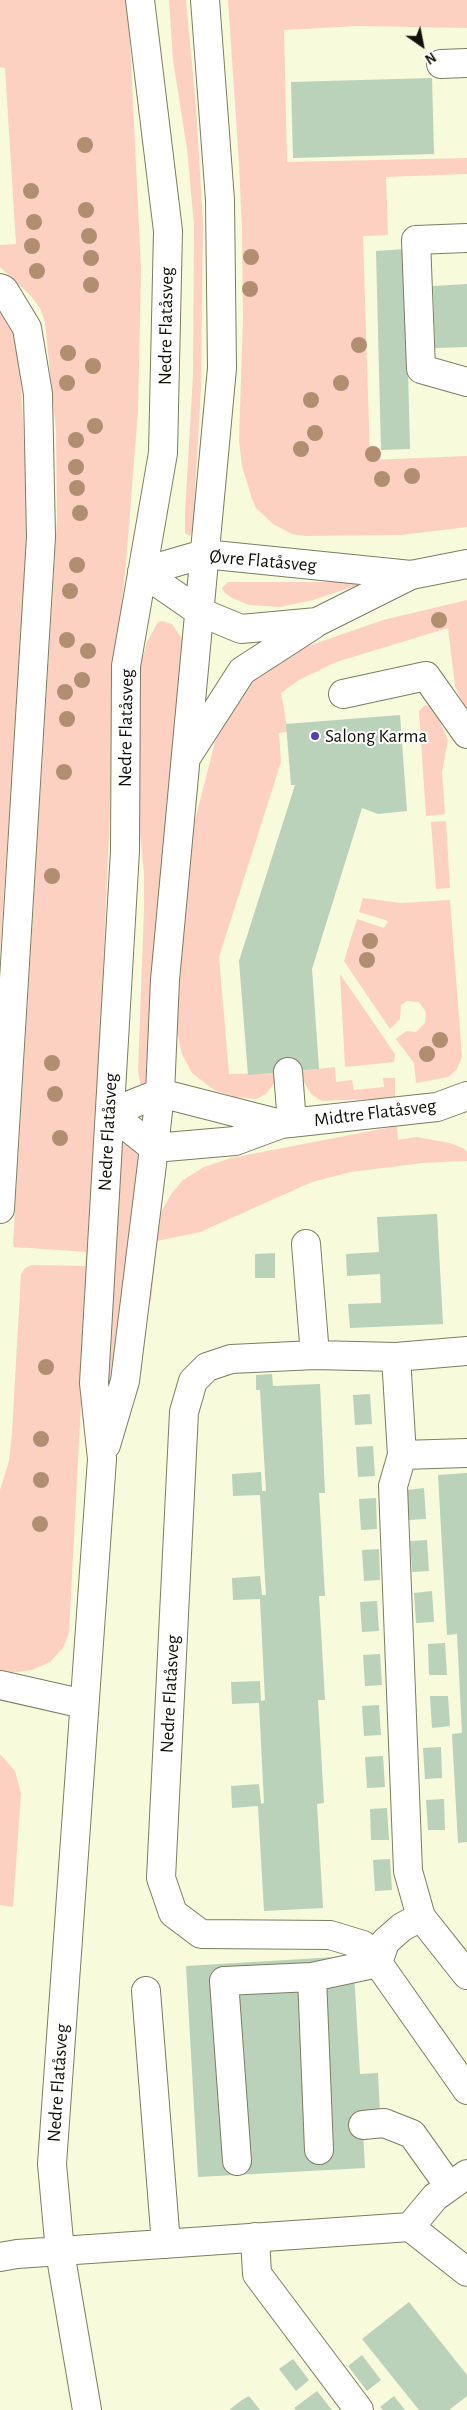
<!DOCTYPE html>
<html>
<head>
<meta charset="utf-8">
<style>
  body { margin:0 }
  #map { position:relative; width:467px; height:2410px; overflow:hidden; background:#f7fadb; font-family:"Alegreya Sans",sans-serif }
  canvas { display:block }
  .north { position:absolute; left:397px; top:20px; width:50px; height:50px; -webkit-text-stroke:4px #fff; paint-order:stroke; rotate:147deg; font-size:14px; font-weight:700; line-height:20px; text-align:center; color:#111207 }
  .north::after { content:''; display:block; margin:auto; width:18px; height:22px; background:#111207; clip-path:polygon(50% 0,100% 100%,50% 72%,0 100%) }
</style>
</head>
<body>
<div id="map">
<canvas width="467" height="2410"></canvas>
<div class="north">N</div>
</div>
<script>
const context = document.querySelector('canvas').getContext('2d');
context.lineJoin = 'round';
function fillPath(path, color) {
  context.fillStyle = color;
  context.fill(path, 'evenodd');
}
function poly(rows) {
  const path = new Path2D();
  for (const r of rows) {
    path.moveTo(r[0], r[1]);
    for (let i = 2; i < r.length; i += 2) path.lineTo(r[i], r[i + 1]);
  }
  return path;
}
function stroke(path, color, width, dash) {
  context.strokeStyle = color;
  context.lineWidth = width;
  context.lineCap = dash ? 'butt' : 'round';
  context.setLineDash(dash || []);
  context.stroke(path);
}
function drawText(font, color, halo, rows, align = 'center') {
  context.font = font + ' "Alegreya Sans",sans-serif';
  context.lineWidth = 4;
  context.setLineDash([]);
  context.textBaseline = 'middle';
  context.strokeStyle = halo;
  context.fillStyle = color;
  for (const [text, x, y, turn = 0] of rows) {
    context.save();
    context.translate(x, y);
    context.rotate((+turn || 0) * Math.PI / 180);
    context.textAlign = isNaN(turn) ? turn : align;
    if (halo) context.strokeText(text, 0, 0);
    context.fillText(text, 0, 0);
    context.restore();
  }
}
const green = poly([
  [0,0,128,0,141,269,138,411,126,563,117,648,101,1020,69,1633,63,1648,50,1662,32,1670,2,1674,0,1673,0,1490,9,1461,12,1433,21,1274,25,1268,32,1265,85,1266,86,1252,14,1247,13,1244,57,519,56,430,45,322,40,308,30,295,0,267,0,245,16,244,5,68,0,67],
  [169,0,186,0,196,107,203,223,201,387,193,528,190,536,185,533,185,513,193,375,194,225,187,149,173,60],
  [228,0,467,0,467,28,357,26,284,30,287,162,467,158,467,174,386,177,388,235,363,236,370,460,467,456,467,527,401,535,305,536,292,534,273,524,256,508,252,499,242,466,239,440,243,319,242,229,239,163],
  [0,310,10,323,19,343,28,527,0,956],
  [228,582,360,582,361,584,313,600,280,607,249,605,232,598,224,592,222,588],
  [467,600,467,711,455,686,448,628,336,662,299,680,281,693,288,732,279,733,281,762,219,957,229,1074,276,1073,275,1082,266,1094,256,1099,235,1097,214,1090,192,1073,182,1054,175,1022,185,859,215,742,225,720,240,694,262,671,288,653,383,620],
  [162,621,172,624,183,640,146,1087,141,1087,138,1071,144,909,144,874,136,790,140,667,147,642,158,622],
  [425,705,433,707,448,740,442,772,445,814,426,816,419,711],
  [446,821,450,888,436,889,431,822],
  [363,898,401,903,450,900,462,1057,457,1069,448,1077,416,1083,414,1063,396,1039,406,1031,416,1032,425,1023,426,1012,419,1002,407,1001,401,1005,400,1019,390,1029,344,961,357,919,384,928,388,921,359,912],
  [340,974,395,1054,394,1062,345,1067],
  [335,1067,336,1082,352,1080,354,1090,384,1087,383,1078,395,1078,395,1098,322,1101,312,1095,303,1081,301,1071],
  [397,1126,398,1140,416,1137,450,1143,463,1148,467,1152,467,1161,422,1163,351,1172,312,1182,200,1232,157,1241,151,1301,144,1302,155,1222,172,1193,183,1180,204,1167,231,1158],
  [132,1138,141,1145,112,1385,106,1385,116,1171,123,1145],
  [0,1754,15,1771,21,1793,13,1907,0,1905]
]);
const building = poly([
  [432,78,434,154,293,158,291,82],
  [405,249,410,449,381,450,376,251],
  [467,284,467,347,435,348,433,286],
  [400,715,407,811,378,814,362,808,312,969,319,1069,248,1075,239,961,295,785,291,785,286,724],
  [437,1214,443,1324,350,1328,348,1304,381,1303,380,1274,347,1276,346,1254,379,1252,377,1217],
  [275,1253,275,1278,255,1278,255,1254],
  [272,1374,273,1386,320,1384,325,1493,319,1493,325,1596,319,1596,325,1700,318,1700,324,1803,317,1804,323,1908,264,1911,258,1806,232,1808,231,1786,259,1784,261,1804,264,1803,259,1703,232,1704,231,1682,260,1681,261,1701,265,1700,260,1599,233,1600,232,1578,260,1576,262,1595,266,1595,260,1495,233,1496,232,1474,261,1472,262,1491,266,1491,260,1390,256,1390,256,1375],
  [370,1394,372,1424,355,1425,353,1395],
  [373,1446,375,1476,358,1477,356,1447],
  [467,1473,467,1842,458,1843,452,1734,462,1733,457,1634,447,1635,438,1475],
  [424,1488,426,1519,409,1520,407,1490],
  [376,1498,377,1529,361,1530,359,1499],
  [427,1540,429,1571,412,1572,410,1541],
  [379,1549,380,1580,364,1581,362,1550],
  [432,1591,434,1622,416,1623,414,1593],
  [377,1601,379,1631,362,1632,360,1602],
  [445,1643,447,1675,429,1675,428,1644],
  [380,1654,382,1685,365,1686,363,1655],
  [430,1696,448,1696,450,1726,432,1728],
  [379,1705,381,1735,364,1736,362,1706],
  [441,1747,442,1778,425,1779,423,1748],
  [383,1756,385,1787,367,1788,365,1757],
  [444,1799,445,1830,428,1830,426,1800],
  [387,1808,389,1840,371,1840,370,1809],
  [390,1859,392,1890,375,1891,373,1860],
  [353,1956,360,2074,378,2073,380,2113,362,2114,365,2168,198,2177,186,1966],
  [409,2302,467,2375,467,2396,449,2410,419,2410,362,2339],
  [362,2355,381,2380,367,2391,348,2366],
  [293,2359,309,2380,296,2391,279,2369],
  [317,2391,332,2410,296,2410,294,2408],
  [249,2396,260,2410,229,2410,242,2400],
  [394,2396,405,2410,383,2410,380,2407]
]);
const minor = poly([
  [441,64,467,63],
  [467,238,416,240,421,369,467,382],
  [0,288,4,290,27,328,38,394,41,537,0,1209],
  [142,572,200,612,241,629,317,622,411,575,467,564],
  [142,572,204,554,411,575],
  [343,694,426,676,467,734],
  [188,755,242,671,313,625],
  [288,1072,292,1123],
  [281,1124,160,1093,110,1113,154,1148,235,1141,281,1124,437,1107,467,1096],
  [306,1244,315,1355],
  [106,1445,125,1381,154,1148,160,1093,165,980,222,368,220,200,205,0],
  [402,1455,467,1453],
  [0,1685,84,1704],
  [421,1917,408,1871,393,1486,402,1455,396,1357,467,1351],
  [467,1975,421,1917,402,1927,385,1942,378,1963,467,2090],
  [312,1977,319,2150],
  [146,1991,166,2244],
  [363,2125,384,2123,412,2134,449,2186],
  [237,2161,224,1981,312,1977,378,1963,363,1945,330,1935,201,1934,173,1913,161,1878,184,1412,193,1381,207,1367,231,1359,315,1355,396,1357],
  [410,2227,435,2197,467,2174],
  [255,2237,257,2274,359,2410],
  [0,2257,17,2254,410,2227,467,2272],
  [87,2410,60,2252,52,2164,102,1459,94,1383,125,851,126,666,163,453,168,231,140,0]
]);
const trees = [
  [85,145],
  [31,191],
  [86,210],
  [34,222],
  [89,236],
  [32,246],
  [251,257],
  [91,258],
  [37,271],
  [91,285],
  [250,289],
  [359,345],
  [68,353],
  [93,366],
  [67,383],
  [341,383],
  [311,400],
  [95,426],
  [315,433],
  [76,440],
  [301,449],
  [373,454],
  [76,467],
  [412,476],
  [382,479],
  [77,488],
  [80,513],
  [77,565],
  [70,591],
  [439,620],
  [67,640],
  [88,651],
  [82,680],
  [65,692],
  [67,719],
  [64,772],
  [52,876],
  [370,941],
  [367,960],
  [440,1040],
  [427,1054],
  [52,1063],
  [55,1094],
  [60,1138],
  [46,1367],
  [41,1439],
  [41,1480],
  [40,1524]
];
const markers = [
  [315,736,5,"#543eb5"]
];
const streetNames = [
  ["Nedre Flatåsveg",166,326,-89],
  ["Øvre Flatåsveg",263,561,5],
  ["Nedre Flatåsveg",126,728,-89],
  ["Midtre Flatåsveg",375,1113,-7],
  ["Nedre Flatåsveg",108,1132,-87],
  ["Nedre Flatåsveg",170,1694,-87],
  ["Nedre Flatåsveg",58,2083,-86]
];
const poiNames = [
  ["Salong Karma",325,736]
];
fillPath(green, '#fcd1c2');
fillPath(building, '#bad1ba');
stroke(minor, '#7b7d61', 30);
stroke(minor, '#fff', 28);
context.fillStyle = '#b28e71';
for (const [x, y] of trees) {
  context.beginPath();
  context.arc(x, y, 8, 0, 2 * Math.PI);
  context.fill();
}
for (const [x, y, r, color] of markers) {
  const dot = new Path2D();
  dot.arc(x, y, r, 0, 2 * Math.PI);
  context.fillStyle = color;
  context.fill(dot);
  stroke(dot, '#fff', 2);
}
drawText('19px', '#111207', '#fff', streetNames);
drawText('19px', '#111207', '#fff', poiNames, 'left');
</script>
</body>
</html>
